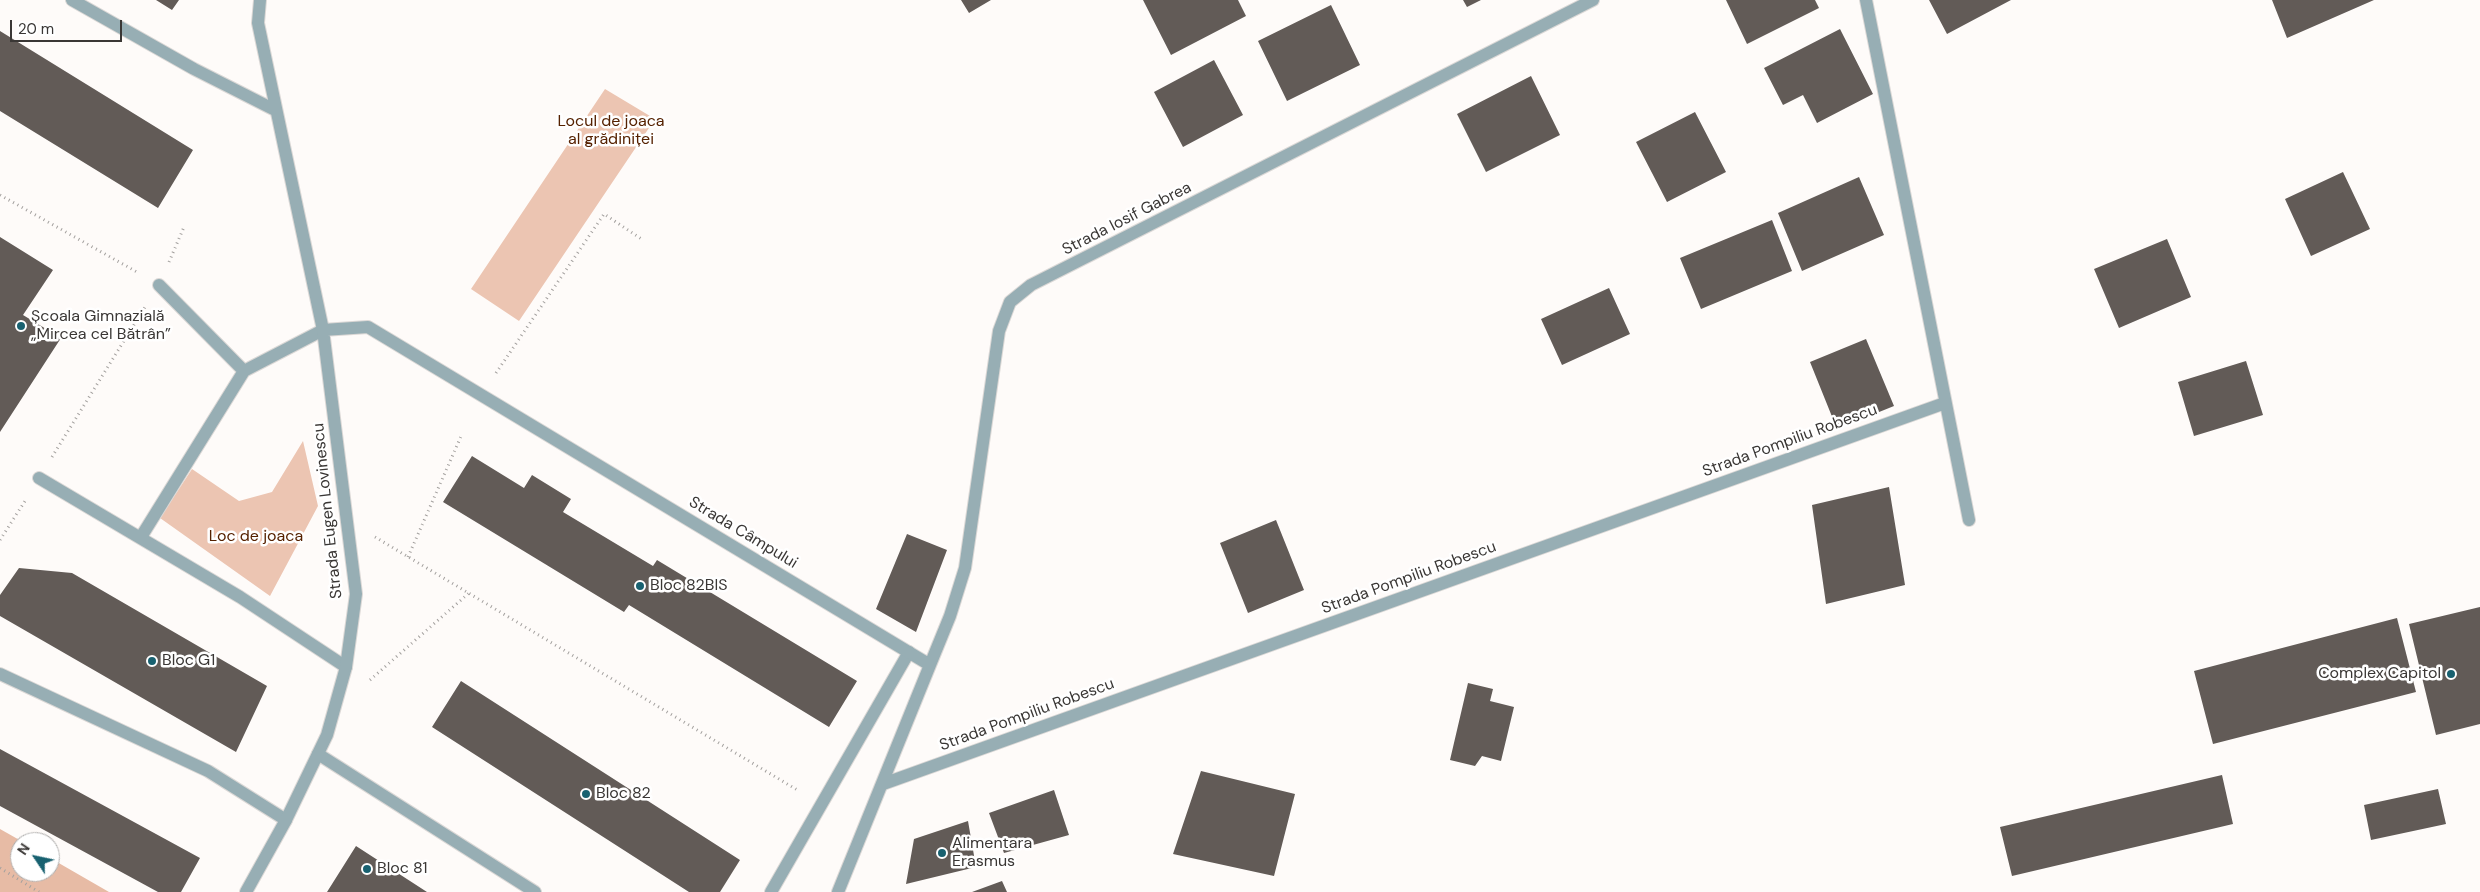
<!DOCTYPE html>
<html>
<head>
<meta charset="utf-8">
<style>
  body { margin:0 }
  #map { position:relative; width:2480px; height:892px; overflow:hidden; background:#fefbf9; font-family:"DM Sans",sans-serif }
  canvas { display:block }
  .north { position:absolute; left:10px; top:832px; width:50px; height:50px; box-sizing:border-box; background:#fff; border:1px solid #b0afae; border-radius:50%; rotate:304deg; font-size:14px; font-weight:700; line-height:20px; text-align:center; color:#3a3735 }
  .north::after { content:''; display:block; margin:auto; width:18px; height:22px; background:#186170; clip-path:polygon(50% 0,100% 100%,50% 72%,0 100%) }
  .scale { position:absolute; left:10px; top:20px; width:112px; height:22px; box-sizing:border-box; border:2px solid #3a3735; border-top:0; padding-left:6px; font-size:15px; line-height:18px; white-space:nowrap; color:#3a3735; -webkit-text-stroke:4px #fff; paint-order:stroke }
</style>
</head>
<body>
<div id="map">
<canvas width="2480" height="892"></canvas>
<div class="north">N</div>
<div class="scale">20 m</div>
</div>
<script>
const context = document.querySelector('canvas').getContext('2d');
context.lineJoin = 'round';
function fillPath(path, color) {
  context.fillStyle = color;
  context.fill(path, 'evenodd');
}
function poly(rows) {
  const path = new Path2D();
  for (const r of rows) {
    path.moveTo(r[0], r[1]);
    for (let i = 2; i < r.length; i += 2) path.lineTo(r[i], r[i + 1]);
  }
  return path;
}
function stroke(path, color, width, dash) {
  context.strokeStyle = color;
  context.lineWidth = width;
  context.lineCap = dash ? 'butt' : 'round';
  context.setLineDash(dash || []);
  context.stroke(path);
}
function drawText(font, color, halo, rows, align = 'center') {
  context.font = font + ' "DM Sans",sans-serif';
  context.lineWidth = 5;
  context.setLineDash([]);
  context.textBaseline = 'middle';
  context.strokeStyle = halo;
  context.fillStyle = color;
  for (const [text, x, y, turn = 0] of rows) {
    context.save();
    context.translate(x, y);
    context.rotate((+turn || 0) * Math.PI / 180);
    context.textAlign = isNaN(turn) ? turn : align;
    if (halo) context.strokeText(text, 0, 0);
    context.fillText(text, 0, 0);
    context.restore();
  }
}
const green = poly([
  [605,89,655,119,519,321,471,289],
  [303,441,318,506,270,596,160,518,192,469,239,501,272,492]
]);
const forest = poly([
  [0,829,23,842,20,842,20,872,50,872,50,858,109,892,0,892]
]);
const building = poly([
  [156,0,179,0,172,10],
  [961,0,991,0,969,13],
  [1143,0,1238,0,1246,16,1171,55],
  [1463,0,1481,0,1467,7],
  [1726,0,1815,0,1819,8,1747,44],
  [1929,0,2011,0,1947,34],
  [2272,0,2374,0,2287,38],
  [1331,5,1360,65,1287,101,1258,41],
  [1840,29,1873,94,1817,123,1803,95,1783,105,1764,68],
  [0,31,193,150,158,208,0,111],
  [1214,60,1243,115,1183,147,1154,92],
  [1531,76,1560,135,1486,172,1457,114],
  [1695,112,1726,172,1667,202,1636,142],
  [2343,172,2370,229,2311,256,2285,199],
  [1859,177,1884,235,1802,271,1778,213],
  [1772,220,1792,271,1701,309,1680,258],
  [0,237,53,270,23,315,61,338,0,432],
  [2167,239,2191,297,2119,328,2094,269],
  [1609,288,1630,334,1562,365,1541,319],
  [1866,339,1894,406,1837,429,1810,362],
  [2246,361,2263,415,2194,436,2178,382],
  [472,456,524,488,532,475,571,499,563,512,653,566,657,560,857,681,829,727,629,605,624,612,443,502],
  [1889,487,1905,585,1826,604,1812,505],
  [1276,520,1304,590,1248,613,1220,543],
  [907,534,947,550,916,632,876,609],
  [19,568,72,573,267,686,236,752,0,616,0,595],
  [2480,607,2480,724,2436,735,2409,624],
  [2397,618,2416,692,2213,744,2194,671],
  [461,681,740,860,720,892,689,892,432,727],
  [1468,683,1493,689,1490,701,1514,707,1501,761,1482,756,1475,766,1450,760],
  [0,749,200,858,181,892,158,892,0,806],
  [1201,771,1295,794,1274,876,1173,854],
  [2222,775,2233,824,2012,876,2000,827],
  [2438,789,2446,824,2371,840,2364,805],
  [1054,790,1069,835,1004,853,989,813],
  [968,821,976,867,906,884,914,839],
  [356,846,427,892,327,892],
  [1002,881,1007,892,972,892]
]);
const path = poly([
  [0,195,137,272],
  [169,262,184,227],
  [496,373,604,214,643,240],
  [52,457,145,307],
  [375,537,799,791],
  [0,540,25,501],
  [408,557,462,434],
  [370,680,469,593],
  [0,868,39,892]
]);
const lane = poly([
  [159,285,244,371,323,330],
  [39,478,240,597,346,667],
  [141,537,244,371],
  [0,674,208,771,286,820],
  [318,754,535,892],
  [771,892,909,652]
]);
const street = poly([
  [72,0,194,69,275,110],
  [1866,0,1969,520],
  [323,330,368,327,930,665,838,892],
  [930,665,950,616,965,568,999,331,1010,302,1031,285,1593,0],
  [883,784,1945,403],
  [246,892,286,820,327,735,346,667,356,594,323,330,258,23,260,0]
]);
const markers = [
  [21,326,5,"#186170"],
  [640,586,5,"#186170"],
  [152,661,5,"#186170"],
  [2451,674,5,"#186170"],
  [586,794,5,"#186170"],
  [942,853,5,"#186170"],
  [367,869,5,"#186170"]
];
const parkNames = [
  ["Locul de joaca",611,122],
  ["al grădiniței",611,140],
  ["Loc de joaca",256,537]
];
const streetNames = [
  ["Strada Iosif Gabrea",1127,219,-27],
  ["Strada Pompiliu Robescu",1790,441,-20],
  ["Strada Eugen Lovinescu",328,511,-96],
  ["Strada Câmpului",743,533,31],
  ["Strada Pompiliu Robescu",1409,578,-20],
  ["Strada Pompiliu Robescu",1027,715,-20]
];
const poiNames = [
  ["Școala Gimnazială",31,317],
  ["„Mircea cel Bătrân”",31,335],
  ["Bloc 82BIS",650,586],
  ["Bloc G1",162,661],
  ["Complex Capitol",2441,674,"right"],
  ["Bloc 82",596,794],
  ["Alimentara",952,844],
  ["Erasmus",952,862],
  ["Bloc 81",377,869]
];
fillPath(green, '#ecc5b2');
fillPath(forest, '#e7bba5');
fillPath(building, '#625b57');
stroke(lane, '#dbd8d6', 14);
stroke(street, '#dbd8d6', 14);
stroke(path, '#a3a09e', 3, [1, 4]);
stroke(lane, '#97aeb4', 12);
stroke(street, '#97aeb4', 12);
for (const [x, y, r, color] of markers) {
  const dot = new Path2D();
  dot.arc(x, y, r, 0, 2 * Math.PI);
  context.fillStyle = color;
  context.fill(dot);
  stroke(dot, '#fff', 2);
}
drawText('16px', '#552100', '#fff', parkNames);
drawText('16px', '#3a3735', '#fff', streetNames);
drawText('16px', '#3a3735', '#fff', poiNames, 'left');
</script>
</body>
</html>
